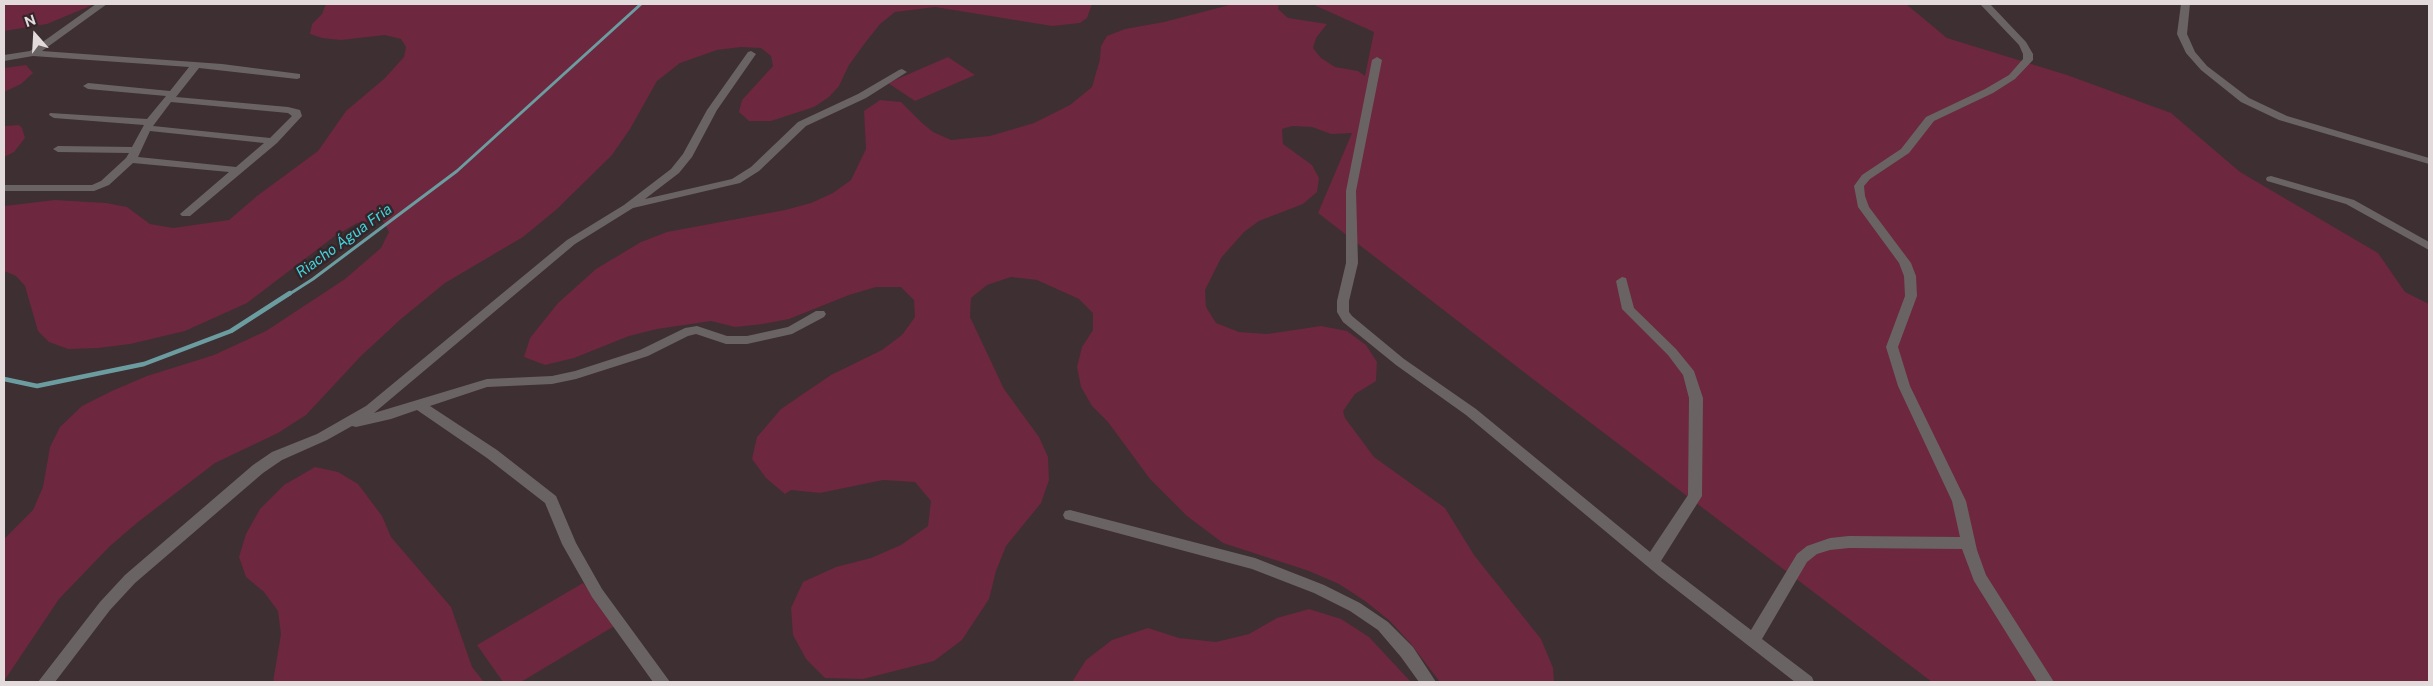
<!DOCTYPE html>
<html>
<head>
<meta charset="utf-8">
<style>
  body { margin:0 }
  #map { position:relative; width:2433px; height:686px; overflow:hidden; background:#3e2f33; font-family:"Public Sans",sans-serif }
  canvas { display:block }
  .frame { position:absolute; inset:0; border:5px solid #e3dadc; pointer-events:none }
  .north { position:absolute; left:10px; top:10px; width:50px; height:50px; -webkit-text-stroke:4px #332529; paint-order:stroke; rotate:341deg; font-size:14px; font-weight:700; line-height:20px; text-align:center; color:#e3dadc }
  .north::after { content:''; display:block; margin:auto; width:18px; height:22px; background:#e3dadc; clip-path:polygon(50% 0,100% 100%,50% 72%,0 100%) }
</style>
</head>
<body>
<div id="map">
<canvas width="2433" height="686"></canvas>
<div class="frame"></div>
<div class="north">N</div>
</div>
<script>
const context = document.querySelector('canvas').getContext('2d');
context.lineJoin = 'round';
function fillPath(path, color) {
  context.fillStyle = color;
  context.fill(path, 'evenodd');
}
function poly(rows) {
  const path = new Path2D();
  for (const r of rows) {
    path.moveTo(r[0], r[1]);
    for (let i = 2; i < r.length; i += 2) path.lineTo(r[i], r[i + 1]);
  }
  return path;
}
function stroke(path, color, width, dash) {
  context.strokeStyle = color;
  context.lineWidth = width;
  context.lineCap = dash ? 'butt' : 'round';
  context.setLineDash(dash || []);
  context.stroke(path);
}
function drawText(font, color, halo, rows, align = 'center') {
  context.font = font + ' "Public Sans",sans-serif';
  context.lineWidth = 5;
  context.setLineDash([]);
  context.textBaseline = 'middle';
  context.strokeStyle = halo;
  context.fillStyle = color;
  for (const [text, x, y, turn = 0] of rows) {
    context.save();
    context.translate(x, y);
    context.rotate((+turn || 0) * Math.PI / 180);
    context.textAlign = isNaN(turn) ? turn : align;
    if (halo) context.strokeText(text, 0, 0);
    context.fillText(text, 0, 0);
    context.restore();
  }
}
const green = poly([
  [4,4,95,4,47,24,4,31],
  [326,4,1092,4,1087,18,1080,23,1052,26,935,7,895,12,880,24,865,43,849,65,839,86,829,97,814,107,771,121,749,121,739,112,742,100,773,66,771,56,761,48,741,47,717,50,680,63,657,81,630,129,612,155,557,209,523,237,445,283,401,319,361,356,306,415,278,433,215,463,138,522,110,546,59,599,4,681,4,539,33,510,43,487,50,447,60,427,82,406,114,390,147,376,214,355,266,331,345,279,381,248,389,232,383,221,357,223,335,236,247,303,185,331,130,344,98,348,68,349,49,342,38,331,25,286,16,276,4,271,4,206,55,200,106,203,127,207,150,224,173,228,229,220,257,196,318,151,346,111,384,79,404,57,406,47,401,39,385,35,341,40,322,38,310,34,312,24,322,14],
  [1233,4,1279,4,1278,9,1288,18,1327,24,1316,38,1313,48,1321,58,1335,67,1358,71,1365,76,1374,32,1312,4,1906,4,1947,38,2067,75,2171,113,2240,172,2378,253,2405,292,2429,304,2429,682,1932,682,1525,373,1318,213,1352,133,1331,134,1312,127,1292,126,1282,129,1283,144,1312,165,1319,178,1317,192,1303,204,1259,221,1244,232,1221,258,1205,290,1206,307,1216,323,1239,332,1267,334,1321,326,1347,331,1366,345,1377,362,1376,381,1355,394,1343,411,1345,418,1374,457,1445,508,1474,555,1541,639,1553,668,1554,682,1440,682,1411,644,1390,621,1365,601,1339,584,1309,571,1223,543,1187,516,1150,479,1108,422,1092,406,1081,387,1077,367,1082,347,1093,330,1093,313,1079,299,1037,280,1011,277,987,285,971,298,970,317,1004,389,1039,437,1048,457,1049,480,1041,503,1006,546,996,571,989,599,962,640,934,661,863,679,825,678,806,659,793,635,791,608,803,582,836,567,871,558,901,545,928,526,931,501,915,482,883,480,820,493,791,490,785,494,766,478,752,459,757,437,781,409,831,375,882,350,902,335,915,317,914,300,901,287,876,287,849,295,789,319,763,324,735,327,711,321,657,329,629,336,574,358,545,365,524,357,530,338,558,303,596,269,641,242,667,232,785,210,811,203,833,193,851,180,866,149,864,111,880,100,901,102,921,122,933,132,951,140,990,136,1034,123,1070,105,1092,87,1100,59,1101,46,1107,36,1125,29,1164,22],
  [948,57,975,75,915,101,888,83],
  [26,65,33,73,21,84,4,92,4,68],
  [19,125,22,128,25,138,14,152,4,157,4,126],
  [315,467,338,472,358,484,382,516,391,537,451,607,472,667,484,682,273,682,281,634,278,611,264,592,246,577,239,557,246,534,260,509,284,485],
  [583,583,616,625,521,682,503,682,477,645],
  [1309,609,1341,619,1369,637,1411,682,1072,682,1086,660,1112,640,1148,628,1179,638,1216,642,1249,634,1277,618]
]);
const streamFar1 = poly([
  [288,295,313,279,457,171,641,4]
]);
const stream = poly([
  [4,379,37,386,144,364,231,331,290,293]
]);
const street = poly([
  [96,4,107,4,42,51,222,64,300,74,300,78,297,79,199,68,176,97,288,107,300,110,302,116,277,143,190,216,182,216,180,214,229,172,133,163,109,185,94,191,4,191,4,185,92,185,101,181,126,158,129,153,58,152,53,149,58,146,132,147,144,125,54,118,49,115,50,113,147,119,166,96,88,89,83,86,88,83,170,91,189,67,33,56,4,61,4,55,30,51,96,4],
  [171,102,288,113,292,116,270,138,153,126,171,102],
  [150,131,264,143,236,167,138,157,150,131],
  [1980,4,1990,4,2026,42,2033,54,2033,60,2015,79,1993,93,1934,121,1909,153,1870,179,1864,186,1865,196,1869,207,1911,263,1916,276,1917,296,1898,347,1910,386,1966,501,1977,550,1986,575,2054,682,2037,682,1974,581,1962,549,1849,548,1830,550,1817,554,1807,562,1762,639,1812,677,1814,682,1795,682,1659,576,1466,415,1396,365,1343,322,1337,312,1337,301,1346,263,1346,191,1372,60,1377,57,1382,60,1356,191,1358,263,1349,301,1349,312,1352,316,1404,359,1476,409,1650,552,1688,495,1689,398,1683,375,1668,355,1622,309,1616,281,1622,277,1626,278,1634,308,1676,349,1694,371,1703,398,1702,496,1661,561,1751,630,1797,554,1807,546,1830,538,1849,536,1960,537,1952,501,1898,386,1886,347,1905,296,1904,276,1899,263,1858,207,1854,186,1862,175,1901,149,1926,117,1985,89,2009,75,2023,59,2023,54,2019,45,1980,4],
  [2181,4,2190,4,2187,34,2195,52,2207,66,2249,98,2287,116,2429,158,2429,164,2279,120,2241,102,2201,70,2186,53,2177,34,2181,4],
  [751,51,756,54,717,110,692,157,679,173,645,199,732,179,751,167,798,122,858,94,899,70,902,69,907,72,866,98,806,126,759,171,740,183,633,208,575,244,374,413,487,379,552,376,575,371,640,350,685,328,697,326,727,336,747,336,788,327,816,311,824,311,826,314,824,317,792,334,747,344,726,344,696,334,688,336,648,356,576,379,552,384,487,387,430,406,497,450,556,496,576,543,602,589,670,682,653,682,592,597,562,544,545,503,487,458,417,410,391,419,356,427,352,426,327,440,282,460,263,473,135,583,110,610,55,682,38,682,100,602,125,575,253,465,272,452,317,434,366,406,567,240,624,205,671,169,683,154,707,110,748,52,751,51],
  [2271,176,2354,200,2429,242,2429,250,2346,204,2267,181,2266,179,2267,177,2271,176],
  [1070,510,1255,558,1324,585,1360,603,1388,622,1413,647,1436,682,1419,682,1401,657,1378,630,1350,611,1314,593,1252,569,1065,519,1063,515,1065,511,1070,510]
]);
const waterNames = [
  ["Riacho Água Fria",344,241,-36]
];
fillPath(green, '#6d273e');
stroke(streamFar1, '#6b9da0', 3);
stroke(stream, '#6b9da0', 4.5);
fillPath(street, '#6a6364');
drawText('italic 15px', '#3fd5db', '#332529', waterNames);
</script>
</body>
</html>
